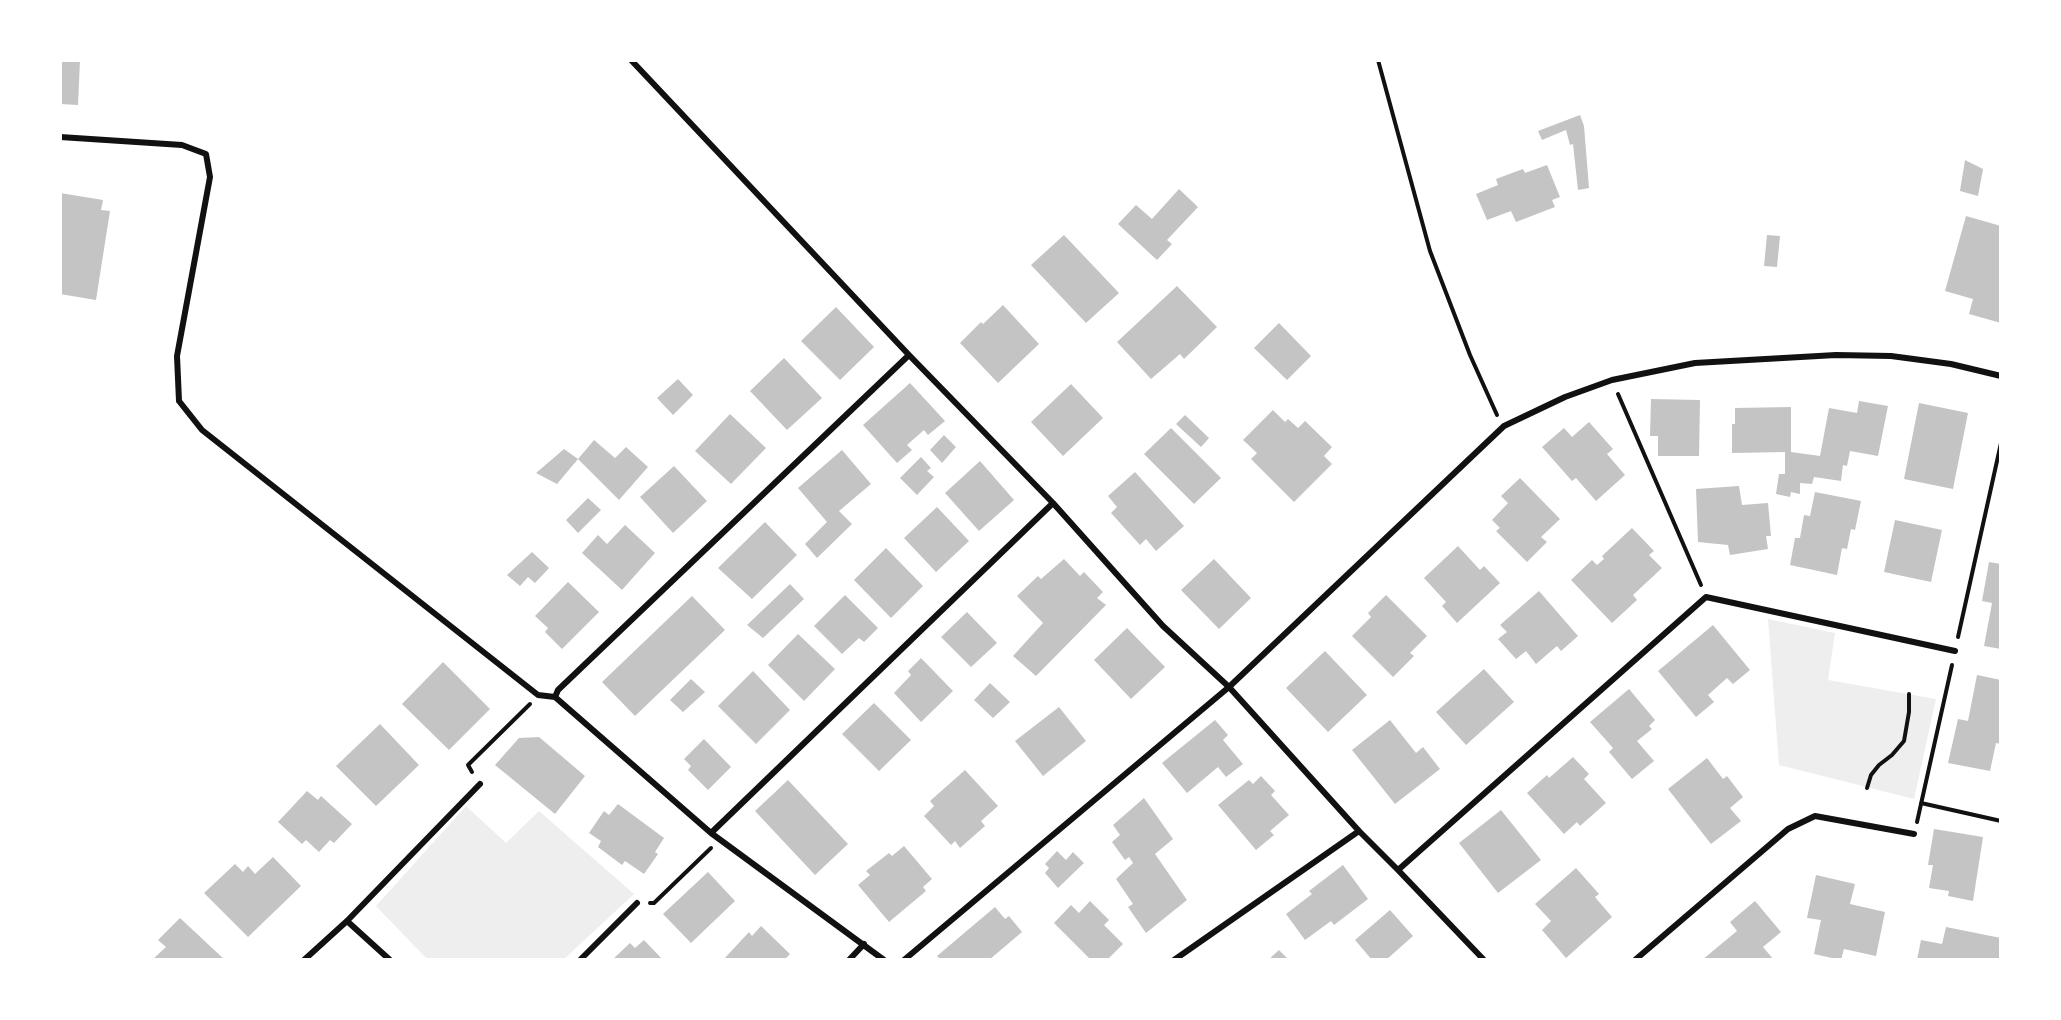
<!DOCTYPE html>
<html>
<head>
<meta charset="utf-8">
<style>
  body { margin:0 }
  #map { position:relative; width:2061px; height:1020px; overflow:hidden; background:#fff; font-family:Inter,sans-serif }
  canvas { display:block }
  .frame { position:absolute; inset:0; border:62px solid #fff; pointer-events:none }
</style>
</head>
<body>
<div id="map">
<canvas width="2061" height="1020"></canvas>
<div class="frame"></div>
</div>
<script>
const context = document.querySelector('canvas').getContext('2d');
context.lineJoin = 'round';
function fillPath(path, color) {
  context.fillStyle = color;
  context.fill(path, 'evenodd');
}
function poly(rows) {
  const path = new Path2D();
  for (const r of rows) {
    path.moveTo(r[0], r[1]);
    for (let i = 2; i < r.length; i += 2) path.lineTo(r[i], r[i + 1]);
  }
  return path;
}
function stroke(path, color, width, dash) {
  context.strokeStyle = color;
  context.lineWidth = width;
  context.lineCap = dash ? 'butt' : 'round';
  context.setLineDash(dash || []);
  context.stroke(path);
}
const green = poly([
  [1768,619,1835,633,1828,680,1936,699,1914,799,1779,765],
  [466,806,506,843,539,811,634,894,563,960,428,960,376,906]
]);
const building = poly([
  [60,60,80,60,78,105,60,104],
  [1580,115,1584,126,1589,188,1578,190,1573,144,1570,145,1566,130,1542,140,1538,131],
  [1965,160,1983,169,1978,196,1960,191],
  [1547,165,1560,197,1552,200,1555,207,1516,222,1511,211,1487,220,1476,194,1498,185,1496,179,1523,169,1525,173],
  [1179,189,1198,207,1167,240,1172,244,1157,260,1118,224,1136,205,1152,219],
  [60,193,103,200,101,210,110,211,96,300,60,294],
  [1966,216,2001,226,2001,323,1969,314,1973,299,1945,291],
  [1064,235,1119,293,1086,323,1031,265],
  [1767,235,1780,236,1777,267,1764,266],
  [1177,286,1217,327,1184,359,1180,354,1151,379,1117,342],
  [1003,305,1039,344,998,383,960,343,981,322,983,324],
  [836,307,874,347,840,380,801,341],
  [1279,323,1311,356,1287,380,1254,348],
  [784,358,822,398,787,430,750,391],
  [678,379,693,395,673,415,657,398],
  [910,383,945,421,928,435,924,430,907,445,912,450,897,463,863,425],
  [1071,384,1103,418,1063,456,1031,422],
  [1651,399,1700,400,1699,456,1658,456,1658,436,1650,436],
  [1859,401,1888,406,1878,456,1850,451,1847,466,1843,465,1841,481,1814,477,1812,484,1800,483,1800,494,1791,492,1790,497,1776,494,1779,474,1785,474,1785,452,1732,453,1732,424,1735,424,1735,408,1791,407,1791,452,1820,456,1829,408,1857,413],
  [1919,403,1968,413,1953,489,1904,479],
  [1273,410,1285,422,1288,419,1298,428,1305,421,1332,447,1324,456,1332,464,1294,502,1251,459,1257,453,1243,440],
  [730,414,766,448,731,484,695,451],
  [1185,415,1209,438,1201,447,1176,424],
  [1589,422,1613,449,1607,454,1625,475,1596,501,1576,478,1572,481,1542,447,1564,428,1572,437],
  [1171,428,1221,478,1194,504,1144,454],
  [944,435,956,447,942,463,930,450],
  [594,440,615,458,626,447,648,467,619,500,578,459],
  [564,449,578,459,557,484,536,473],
  [842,450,871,484,839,511,852,524,817,558,805,544,827,522,798,488],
  [921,457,931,468,927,471,934,477,917,495,900,478],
  [980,461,1014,500,979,531,945,493],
  [674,466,707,501,673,533,640,497],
  [1135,472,1184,526,1156,551,1146,539,1140,545,1111,513,1117,507,1108,496],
  [1520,478,1560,519,1541,537,1547,542,1527,562,1496,531,1500,528,1492,520,1508,503,1501,496],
  [1739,486,1742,505,1768,503,1771,536,1766,536,1768,549,1730,555,1728,545,1698,542,1696,489],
  [1815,492,1861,501,1855,530,1851,529,1847,549,1842,548,1837,575,1790,565,1795,538,1800,538,1804,515,1810,516],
  [588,498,601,510,578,533,566,520],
  [937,507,969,541,936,572,904,538],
  [1895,520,1942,530,1931,582,1884,572],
  [765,522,797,555,752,599,718,568],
  [625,525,655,553,622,590,582,553,598,535,607,544],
  [1632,528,1654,551,1649,555,1662,568,1633,595,1637,600,1612,623,1571,580,1592,560,1597,565,1604,559,1602,556],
  [1458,546,1480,570,1484,566,1500,583,1457,623,1442,606,1446,602,1424,578],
  [886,548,923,586,891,618,854,580],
  [532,552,549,568,535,583,528,577,520,586,507,575],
  [1064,559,1080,576,1084,572,1103,592,1097,598,1106,605,1036,676,1013,656,1043,623,1017,596,1038,576,1041,579],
  [1214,559,1251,598,1219,629,1181,590],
  [1989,562,2001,564,2001,649,1984,646,1992,603,1982,601],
  [568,582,599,612,562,649,545,632,548,628,535,616],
  [790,584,804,599,763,638,747,625],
  [1539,591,1578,636,1561,651,1557,646,1536,664,1526,651,1516,659,1498,639,1507,632,1500,625],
  [845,595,878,628,864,642,859,638,842,654,814,626],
  [1386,595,1427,636,1410,653,1414,656,1393,677,1352,636,1371,617,1368,613],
  [692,596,725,630,635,716,602,682],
  [967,612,997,643,971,667,941,637],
  [1713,625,1750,670,1733,684,1727,678,1708,695,1714,702,1696,717,1658,671],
  [1127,628,1165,667,1131,699,1094,660],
  [798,634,835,669,804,701,768,665],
  [1325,651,1367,695,1328,732,1286,688],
  [921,658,953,691,921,722,894,693,911,675,908,671],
  [443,662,490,709,449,750,402,704],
  [1484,669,1514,702,1466,745,1436,712],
  [753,671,790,710,756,744,718,706],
  [1977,675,2001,680,2001,744,1996,743,1990,771,1948,763,1958,719,1968,721],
  [691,679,705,692,683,712,670,700],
  [990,683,1010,702,993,718,974,700],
  [1629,689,1655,720,1649,726,1652,729,1637,741,1654,761,1632,779,1609,752,1613,748,1590,722],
  [874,703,911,740,879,771,842,734],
  [1059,707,1086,741,1043,776,1015,741],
  [1215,720,1228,735,1223,740,1243,764,1226,777,1218,767,1187,793,1162,763],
  [1390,720,1416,753,1423,747,1440,769,1395,804,1352,750],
  [380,724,419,765,376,806,336,766],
  [539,737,585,776,555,814,495,765,519,738],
  [704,739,731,767,708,790,688,770,691,766,684,759],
  [1573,757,1589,774,1584,779,1606,803,1580,826,1577,822,1564,834,1527,793,1547,775,1549,778],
  [1707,758,1723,779,1727,776,1743,797,1730,808,1741,821,1711,844,1668,789],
  [965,770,998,806,981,821,985,826,960,848,955,841,951,845,924,816,934,806,930,801],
  [1261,776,1275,791,1271,795,1289,815,1270,831,1274,835,1256,850,1218,805,1249,780,1253,784],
  [788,780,848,844,815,875,755,811],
  [307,791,318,800,321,796,352,824,334,843,330,840,319,852,306,840,302,844,278,822],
  [1144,798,1173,839,1155,854,1187,900,1146,933,1128,907,1133,904,1116,879,1133,863,1129,857,1125,860,1112,842,1120,835,1113,825],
  [618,804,664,838,655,852,658,854,644,874,625,861,622,865,598,847,601,841,589,833,604,811,609,815],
  [1501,810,1541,860,1498,893,1459,843],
  [1934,829,1983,837,1973,901,1948,896,1949,891,1929,888,1933,865,1928,865],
  [904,846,932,879,923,887,926,891,889,922,858,885,870,875,866,871,889,853,892,856],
  [1057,851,1066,860,1073,852,1084,863,1058,888,1045,873,1049,868,1045,864],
  [273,857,301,886,248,937,204,893,235,864,243,872,248,866,255,874],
  [1343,865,1368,899,1334,925,1331,921,1305,940,1286,914,1312,894,1309,891],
  [1576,868,1599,894,1595,897,1612,917,1566,958,1542,930,1551,921,1535,904],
  [708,872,735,901,691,943,663,914],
  [1816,875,1855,884,1850,904,1885,912,1876,956,1844,949,1841,960,1814,954,1821,920,1807,918],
  [1090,901,1109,920,1104,925,1123,944,1107,960,1091,960,1054,923,1071,905,1079,913],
  [1755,901,1781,932,1763,947,1774,960,1702,960,1737,931,1730,922],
  [995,907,1005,919,1009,916,1022,932,989,960,941,960,937,956],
  [1390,910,1413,936,1386,960,1372,960,1355,940],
  [180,918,225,960,152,960,166,947,158,940],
  [761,926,790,954,784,960,723,960,749,932,752,936],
  [1946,927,2001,938,2001,960,1917,960,1921,940,1942,944],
  [644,940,663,960,612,960,630,943,635,948],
  [1279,950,1289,960,1268,960]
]);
const path = poly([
  [1378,60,1430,251,1470,355,1497,415],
  [1618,394,1701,585],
  [1958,637,2001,443],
  [472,772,468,765,530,704],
  [1867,788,1871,775,1879,765,1892,755,1904,741,1909,712,1909,694],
  [1921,803,2001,821],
  [1917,822,1952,665],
  [650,903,654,903,711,848]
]);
const minor = poly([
  [631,60,909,355,1053,503,1163,626,1229,687,1359,831,1398,870,1484,960],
  [60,137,182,145,206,154,210,177,177,356,179,401,202,430,538,695,555,697,711,833,884,960],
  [555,697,558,690,909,355],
  [711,833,1053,503],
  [1398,870,1706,597,1955,651],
  [347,921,390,960],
  [304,960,347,921,480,784],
  [580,960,637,903],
  [849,960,864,944],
  [904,960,1229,687,1504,426,1565,397,1612,380,1695,363,1836,355,1891,356,1951,364,2001,376],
  [1174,960,1359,831],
  [1635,960,1788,829,1815,816,1914,834]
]);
fillPath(green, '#eee');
fillPath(building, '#c4c4c4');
stroke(path, '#111', 4);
stroke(minor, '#111', 6);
</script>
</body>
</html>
